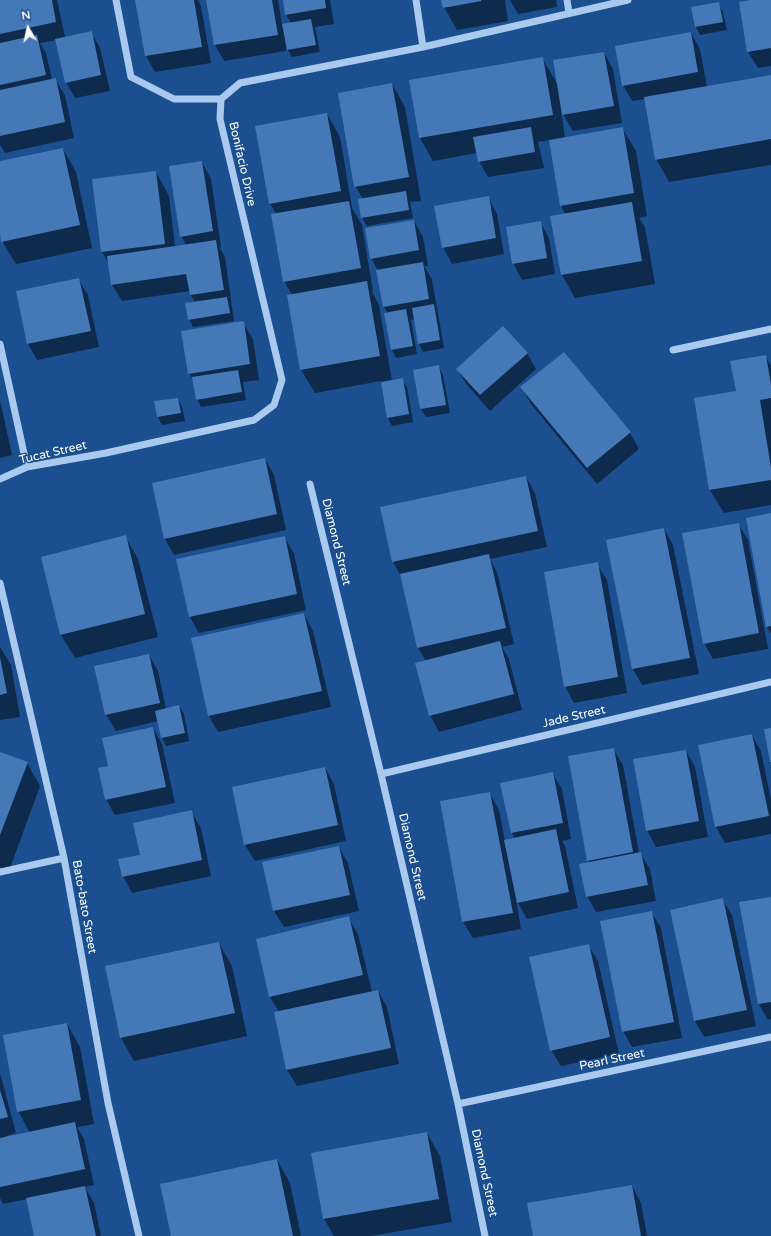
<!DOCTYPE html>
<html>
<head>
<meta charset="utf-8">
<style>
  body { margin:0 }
  #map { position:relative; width:771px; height:1236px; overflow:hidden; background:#1b4f8f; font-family:"Varela Round",sans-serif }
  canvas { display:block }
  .north { position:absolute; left:8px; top:8px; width:40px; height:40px; -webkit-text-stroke:3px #1b4f8f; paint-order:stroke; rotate:351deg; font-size:11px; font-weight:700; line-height:16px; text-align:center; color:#fff }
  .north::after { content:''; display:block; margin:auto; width:14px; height:18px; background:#fff; clip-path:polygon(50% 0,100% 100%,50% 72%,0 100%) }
</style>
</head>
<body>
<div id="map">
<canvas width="771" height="1236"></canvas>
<div class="north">N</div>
</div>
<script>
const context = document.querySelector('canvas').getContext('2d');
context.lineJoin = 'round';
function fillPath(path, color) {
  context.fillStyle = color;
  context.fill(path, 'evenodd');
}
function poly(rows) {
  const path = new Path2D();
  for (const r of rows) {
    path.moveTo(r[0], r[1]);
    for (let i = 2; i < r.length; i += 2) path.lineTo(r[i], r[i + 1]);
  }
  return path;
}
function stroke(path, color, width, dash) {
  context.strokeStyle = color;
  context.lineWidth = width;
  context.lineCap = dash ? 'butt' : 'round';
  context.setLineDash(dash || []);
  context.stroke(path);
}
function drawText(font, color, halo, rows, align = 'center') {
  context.font = font + ' "Varela Round",sans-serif';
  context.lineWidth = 3;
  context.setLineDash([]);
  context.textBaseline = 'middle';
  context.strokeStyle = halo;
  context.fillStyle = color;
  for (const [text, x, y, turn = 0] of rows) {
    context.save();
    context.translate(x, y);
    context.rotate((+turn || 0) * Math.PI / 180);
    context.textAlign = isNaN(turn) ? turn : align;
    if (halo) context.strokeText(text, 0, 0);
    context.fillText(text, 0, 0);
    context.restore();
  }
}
const shadow = poly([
  [0,0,57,0,65,37,91,32,100,48,110,91,75,98,66,82,57,40,40,43,46,53,52,80,55,79,65,95,74,138,5,153,0,145],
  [136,0,198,0,201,6,211,63,155,72,146,56],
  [207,0,278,0,282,25,291,23,286,15,284,0,330,0,334,24,315,27,320,52,292,57,286,47,286,51,224,61,215,45],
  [442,0,505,0,508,21,457,30,444,7],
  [510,0,556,0,557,7,518,14],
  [756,0,771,0,771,66,758,68,748,52,740,3],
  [718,3,723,12,727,30,700,35,696,27,692,8],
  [691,33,700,49,707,87,771,76,771,165,669,182,656,159,645,99,632,101,623,85],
  [604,53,613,69,622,123,573,131,561,111,565,138,622,128,636,151,647,216,639,218,645,227,655,284,575,298,562,275,566,215,561,206,550,140,538,142,544,168,488,177,479,161,477,153,433,161,420,138,542,58,558,85],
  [392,84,405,107,421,201,410,202,413,218,367,226,362,218,359,200,363,199,355,186],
  [327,114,340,137,352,208,362,225,373,291,372,292,379,305,392,381,402,379,407,387,413,422,392,426,388,418,381,381,315,393,301,370,292,295,284,281,276,214,270,203],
  [63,149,76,172,92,248,16,264,2,241,0,230,0,162],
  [202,162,211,179,221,247,220,248,225,257,234,321,193,327,189,319,195,303,191,295,190,291,122,301,112,285,109,264,102,252,93,180,156,172,169,196,175,247,186,245,181,236],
  [488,197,497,214,504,254,452,264,443,247],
  [414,221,423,237,428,266,424,266,432,279,444,348,423,352,419,344,414,319,411,320,417,354,396,358,392,350,385,314,388,313,384,307,378,271,371,258],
  [540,222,549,238,555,274,522,280,513,263],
  [78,279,88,295,99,347,37,360,28,344,17,292],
  [243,323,253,339,259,380,243,382,246,400,201,407,197,399,194,381,189,373],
  [527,353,536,369,490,411,467,385,457,369],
  [765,356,771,366,771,505,724,513,710,490,737,392],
  [439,367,443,375,450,413,426,417,421,409,415,371],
  [522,388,630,433,639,449,597,484,531,404],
  [178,399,182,407,185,421,162,425,158,417,155,402],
  [0,400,12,455,0,458],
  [265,459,274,475,286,530,174,555,165,539],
  [526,477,535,493,547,547,490,559,497,572,514,644,502,647,509,659,522,710,439,732,430,715,426,661,418,648,401,576,393,562],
  [771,514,771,634,767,627],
  [738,524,748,540,768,649,713,659,704,643],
  [664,529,673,545,699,674,642,685,633,669,608,541],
  [125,536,138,559,158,637,75,658,61,635,42,558],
  [285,538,294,554,306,610,199,633,190,617],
  [597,564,607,580,627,693,574,703,565,686],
  [304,614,313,631,331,707,218,732,209,716],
  [0,647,11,665,20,717,0,720],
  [149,655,158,671,166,709,179,706,184,714,189,741,166,746,162,738,158,721,116,731,106,715],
  [153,728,162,744,175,803,115,815,106,799,109,766],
  [752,735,761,751,771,800,771,834,725,843,716,827,699,746],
  [613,749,623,765,639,853,640,853,650,869,656,901,596,912,587,896,590,863,588,860],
  [686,751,695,767,708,837,656,847,647,830],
  [0,753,27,763,40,786,9,871,0,867],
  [325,768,334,784,346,841,255,861,245,845,233,788],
  [552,773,562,789,571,839,562,841,565,846,578,908,527,919,516,899,521,929,473,938,463,922,441,802,490,794,499,810,505,841,515,839,512,833],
  [191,811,201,828,211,876,132,893,123,876,141,856],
  [339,847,348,863,359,911,284,927,274,911,264,863],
  [771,898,771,1019,768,1020,759,1004],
  [722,899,732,915,756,1026,704,1037,695,1021,671,910],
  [651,912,661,928,682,1038,632,1047,623,1031],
  [348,918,358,934,372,992,378,991,387,1007,399,1064,297,1086,287,1070,275,1013,279,1012,270,997],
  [219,943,232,966,247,1036,134,1061,121,1038],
  [588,945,598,961,619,1054,561,1066,551,1050],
  [67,1024,80,1047,94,1124,77,1127,84,1139,94,1185,85,1187,94,1203,101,1236,35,1236,27,1199,3,1204,0,1198,0,1073,16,1133,6,1136,7,1138,30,1133,18,1111],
  [427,1133,440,1156,452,1222,371,1236,334,1236,324,1219],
  [277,1160,290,1183,301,1236,172,1236],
  [632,1186,641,1203,647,1236,534,1236]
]);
const building = poly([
  [0,0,52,0,56,22,0,34],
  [135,0,194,0,202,47,145,56],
  [206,0,272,0,278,35,214,45],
  [283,0,325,0,326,8,285,15],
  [441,0,481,0,481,1,443,8],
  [750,0,771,0,771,48,747,52,739,2],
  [719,2,723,22,695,27,691,7],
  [311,19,316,45,287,50,282,24],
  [92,31,101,75,65,83,55,39],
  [691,32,698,72,622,86,615,46],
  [37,35,46,75,0,85,0,43],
  [604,52,614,106,562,115,553,60],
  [543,57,553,115,419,138,409,80],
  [771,75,771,139,655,160,644,97],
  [56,78,65,122,0,136,0,90],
  [392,83,409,177,354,187,338,93],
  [327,113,341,191,269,204,255,126],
  [531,127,535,152,478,162,473,137],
  [623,127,634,193,560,206,549,140],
  [63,148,80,225,1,242,0,235,0,161],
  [202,161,213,231,180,237,169,166],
  [156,171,165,244,101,252,92,179],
  [406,191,409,210,361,218,358,199],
  [489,196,496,238,442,248,434,206],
  [349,201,361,268,283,282,271,214],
  [632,202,642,261,561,275,550,216],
  [414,220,419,250,370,259,365,228],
  [541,221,547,258,512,264,506,227],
  [216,240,224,290,190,295,186,274,111,285,107,256],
  [423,262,429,299,383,307,376,270],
  [79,278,91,331,27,344,16,291],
  [367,281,380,356,300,370,287,295],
  [227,297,230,313,188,320,185,303],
  [434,304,440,340,418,344,412,308],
  [406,309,413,346,391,350,384,313],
  [244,321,250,364,188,374,181,331],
  [503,326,528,353,480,395,456,369],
  [564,352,631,432,587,468,520,387],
  [766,355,771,385,771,398,760,400,771,468,771,480,709,490,694,398,736,391,730,361],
  [439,365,446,405,420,409,413,370],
  [238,370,242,392,196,400,192,377],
  [403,378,409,414,387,418,381,382],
  [178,398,181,413,157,417,154,401],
  [265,458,277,514,164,539,152,483],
  [526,476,538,531,392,562,380,507],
  [771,513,771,626,766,627,746,518],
  [739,523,759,633,703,644,682,533],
  [664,528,690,658,632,669,606,540],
  [126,535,145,614,60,635,41,557],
  [285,536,297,594,189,617,176,559],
  [489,554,506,628,417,648,400,574],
  [598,562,618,677,564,687,544,572],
  [304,613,322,691,208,716,191,638],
  [500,641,514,694,429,716,415,663],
  [149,654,160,703,105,715,94,666],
  [0,657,7,693,0,695],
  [179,705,185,733,161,738,155,711],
  [153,727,166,787,105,800,98,768,108,766,102,738],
  [771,728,771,762,770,762,764,729],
  [752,734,769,816,715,827,698,745],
  [614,748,633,852,587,861,568,756],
  [686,750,699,821,646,831,633,759],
  [0,752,28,762,0,835],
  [325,767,338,825,244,845,232,787],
  [553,772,563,823,511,833,500,783],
  [490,792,513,913,462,922,440,801],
  [192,810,202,860,122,877,118,859,140,855,133,823],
  [556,829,569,892,517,903,504,840],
  [339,846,350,895,273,911,262,862],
  [641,852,648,885,586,897,579,864],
  [771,897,771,1002,758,1004,739,902],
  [723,898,747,1010,694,1021,670,910],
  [652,911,674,1022,622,1032,600,921],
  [349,916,363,975,269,997,256,939],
  [219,942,235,1013,120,1038,105,966],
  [589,944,610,1037,550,1051,529,957],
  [378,990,391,1048,286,1070,274,1012],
  [67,1023,81,1100,17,1112,3,1035],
  [0,1090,8,1117,0,1119],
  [75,1122,85,1169,0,1187,0,1138],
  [427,1132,439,1199,323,1219,311,1153],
  [277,1159,293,1236,171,1236,160,1184],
  [632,1185,641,1236,533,1236,527,1203],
  [85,1186,96,1236,34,1236,26,1198]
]);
const minor = poly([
  [116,0,131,77,174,99,221,99],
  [416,0,423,47],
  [567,0,569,13],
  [0,344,27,467],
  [673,350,771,329],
  [0,479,27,467,106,453,254,420,274,405,282,380,220,119,221,99,240,83,423,47,628,0],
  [310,484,381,774,458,1104,485,1236],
  [0,583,64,858,108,1103,139,1236],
  [381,774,771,682],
  [0,872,64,858],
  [458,1104,771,1037]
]);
const streetNames = [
  ["Bonifacio Drive",242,164,77],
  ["Tucat Street",53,453,-13],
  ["Diamond Street",336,542,76],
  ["Jade Street",574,717,-13],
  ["Diamond Street",412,857,77],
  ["Bato-bato Street",84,907,80],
  ["Pearl Street",612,1060,-12],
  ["Diamond Street",484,1173,78]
];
fillPath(shadow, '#0007');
fillPath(building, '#4478b7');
stroke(minor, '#a9c9ee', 7);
drawText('12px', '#fff', '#1b4f8f', streetNames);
</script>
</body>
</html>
